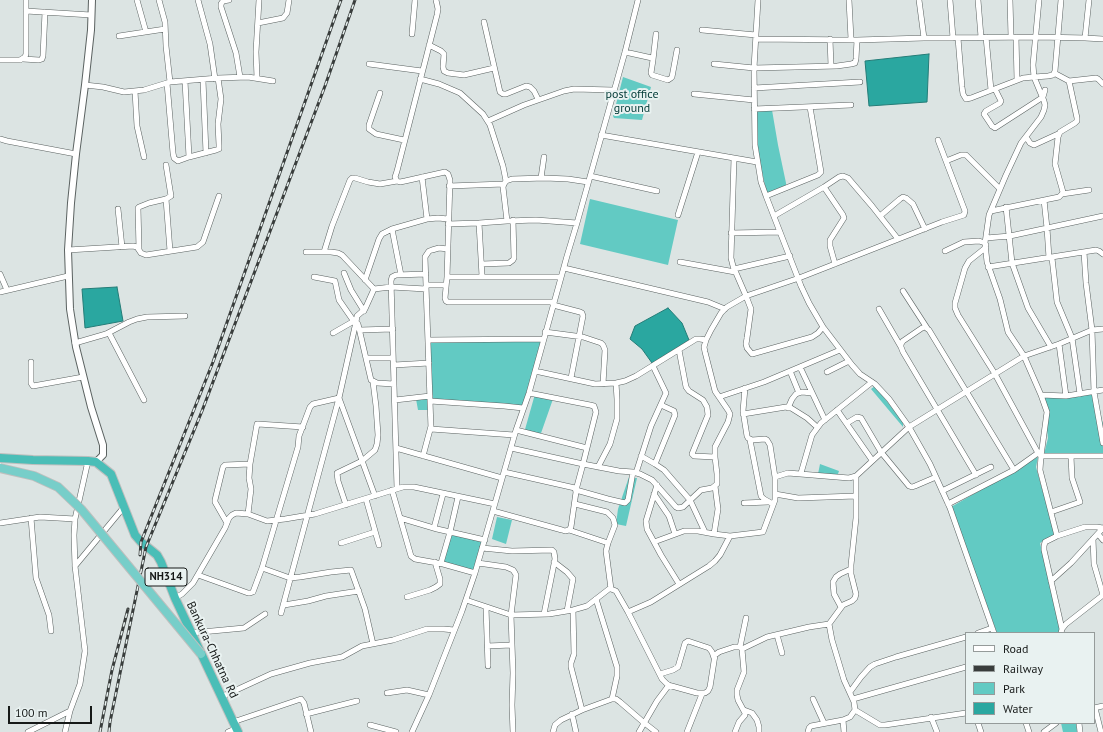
<!DOCTYPE html>
<html>
<head>
<meta charset="utf-8">
<style>
  body { margin:0 }
  #map { position:relative; width:1103px; height:732px; overflow:hidden; background:#dce4e3; font-family:"PT Sans",sans-serif }
  canvas { display:block }
  .legend { position:absolute; left:965px; top:632px; width:130px; height:92px; box-sizing:border-box; background:#e9f2f1; border:1px solid #959b9a; margin:0; padding:5px 7px; list-style:none; font-size:12px; color:#161918 }
  .legend li { display:flex; align-items:center; gap:8px; height:20px }
  .legend b { width:20px; border:1px solid #959b9a }
  .scale { position:absolute; left:8px; top:706px; width:84px; height:18px; box-sizing:border-box; border:2px solid #161918; border-top:0; padding-left:5px; font-size:12px; line-height:14px; white-space:nowrap; color:#161918; -webkit-text-stroke:3px #e9f2f1; paint-order:stroke }
</style>
</head>
<body>
<div id="map">
<canvas width="1103" height="732"></canvas>
<ul class="legend">
<li><b style="height:5px;background:#fff"></b>Road</li>
<li><b style="height:5px;background:#393d3c"></b>Railway</li>
<li><b style="height:11px;background:#62cac3"></b>Park</li>
<li><b style="height:11px;background:#2aa7a0"></b>Water</li>
</ul>
<div class="scale">100 m</div>
</div>
<script>
const context = document.querySelector('canvas').getContext('2d');
context.lineJoin = 'round';
function fillPath(path, color) {
  context.fillStyle = color;
  context.fill(path, 'evenodd');
}
function poly(rows) {
  const path = new Path2D();
  for (const r of rows) {
    path.moveTo(r[0], r[1]);
    for (let i = 2; i < r.length; i += 2) path.lineTo(r[i], r[i + 1]);
  }
  return path;
}
function stroke(path, color, width, dash) {
  context.strokeStyle = color;
  context.lineWidth = width;
  context.lineCap = dash ? 'butt' : 'round';
  context.setLineDash(dash || []);
  context.stroke(path);
}
function drawText(font, color, halo, rows, align = 'center') {
  context.font = font + ' "PT Sans",sans-serif';
  context.lineWidth = 4;
  context.setLineDash([]);
  context.textBaseline = 'middle';
  context.strokeStyle = halo;
  context.fillStyle = color;
  for (const [text, x, y, turn = 0] of rows) {
    context.save();
    context.translate(x, y);
    context.rotate((+turn || 0) * Math.PI / 180);
    context.textAlign = isNaN(turn) ? turn : align;
    if (halo) context.strokeText(text, 0, 0);
    context.fillText(text, 0, 0);
    context.restore();
  }
}
const green = poly([
  [623,77,651,87,642,120,614,118,613,116],
  [756,110,772,110,778,145,786,183,786,186,767,194,760,163,756,132],
  [590,199,678,220,668,265,580,244],
  [509,340,546,340,526,407,432,399,430,342,483,342],
  [875,386,903,422,903,427,871,389],
  [1075,392,1094,392,1103,424,1103,453,1044,454,1048,438,1043,398],
  [535,394,553,399,540,436,524,433],
  [429,397,429,410,418,410,416,399],
  [1038,457,1036,467,1055,535,1040,543,1055,604,1060,633,997,633,951,507],
  [820,464,839,471,837,477,818,474],
  [629,477,633,478,637,478,626,526,616,524,618,509],
  [497,517,512,520,506,544,492,539],
  [451,533,486,540,474,572,443,563],
  [1061,723,1076,723,1077,732,1063,732]
]);
const water = poly([
  [929,54,927,102,869,106,865,61,929,54],
  [117,287,123,321,85,328,82,289,117,287],
  [668,308,682,323,689,340,652,363,642,349,630,339,635,326,668,308]
]);
const minor = poly([
  [137,0,146,32],
  [159,0,165,22,166,46,170,82],
  [198,0,210,44,215,79],
  [229,0,223,1,221,4,221,7,236,53,240,77],
  [436,0,438,9,437,15,397,171,395,177,397,181,400,182,405,181,445,172,448,174,450,180,447,277,561,277],
  [758,0,754,68,755,145,761,182,766,196,801,286,809,303,823,327,852,365,860,374,875,384,889,399,909,427,930,464,950,508,994,633],
  [849,0,851,39],
  [919,0,924,38],
  [950,0,953,38],
  [978,0,981,37],
  [1010,0,1011,37],
  [1039,0,1033,65,1034,77,1044,101,1045,105,1044,110,1041,117,1021,143,1006,175,989,215,985,243,987,262,1000,299,1008,332,1024,356,1041,395,1047,412,1041,456,1040,470,1057,536],
  [1089,0,1085,38,1103,39],
  [26,11,91,15],
  [484,22,500,92,503,94,506,94,526,86,530,87,534,91,538,99],
  [258,23,283,18,287,13,289,0],
  [702,30,756,35],
  [412,34,415,0],
  [119,36,165,29],
  [986,37,991,90],
  [1016,37,1017,80],
  [958,38,962,87,963,94,966,99,971,98,1023,78,1034,77,1048,76,1053,75,1055,71,1061,0],
  [756,39,857,40,924,38,1037,37,1087,38],
  [830,39,831,66],
  [429,45,441,51,444,54,443,67,444,71,448,73,464,75,494,68],
  [625,52,652,58,653,60,651,73,652,75,668,80,671,78,672,77,677,50],
  [23,59,39,60,42,59,43,56,45,12],
  [0,60,20,60,25,57,26,54,26,0],
  [653,60,656,34],
  [369,64,422,71],
  [714,64,754,68,837,66,851,64,855,63,856,59,857,40],
  [1054,73,1069,81,1096,78,1098,79,1103,84],
  [257,78,256,52,259,0],
  [420,79,439,84,460,93,483,114,490,125,503,166,506,181],
  [203,80,206,153],
  [185,81,189,157],
  [167,83,173,153,174,158,178,161,189,157,216,150,219,149,219,145,218,124,221,99,218,78],
  [85,85,103,87,124,92,144,90,170,82,218,78,248,77,273,81],
  [754,88,860,82],
  [995,89,1001,101,1000,103,986,111,984,114,992,126,995,128,1043,97,1045,90],
  [135,91,137,126,144,157],
  [380,93,369,125,369,129,376,134,404,140],
  [694,94,754,100],
  [754,109,851,105],
  [488,121,524,105,564,91,574,89,613,90],
  [601,135,757,162],
  [1026,137,1030,143,1034,145,1058,134],
  [0,139,7,141,76,154],
  [734,158,731,258,733,266,746,296,751,309,747,338,746,344,747,348,752,354,812,337,818,333,823,327],
  [946,161,961,155,966,155,1000,189],
  [590,176,657,191],
  [422,177,427,219],
  [541,178,544,157],
  [449,186,504,184],
  [824,187,843,215,844,218,830,240,830,246,835,264],
  [1062,194,1089,190],
  [766,196,818,175,821,172,810,107],
  [166,199,170,251],
  [1044,200,1047,228,1049,258],
  [1006,207,1012,263,1028,308,1051,347],
  [118,209,122,247],
  [991,211,1059,197,1062,194,1063,192,1055,164,1058,137,1060,132,1075,123,1077,121,1077,118,1069,81],
  [678,215,698,152],
  [774,216,824,187,839,177,843,176,848,178,872,206,898,239],
  [880,216,900,199,903,197,906,198,913,204,925,229],
  [479,223,482,276],
  [577,223,536,220,507,221,503,187,504,184,506,181,512,179,545,178,568,179,588,182],
  [448,224,479,223,507,221],
  [392,229,401,275],
  [731,233,780,232],
  [986,238,1010,236,1103,216],
  [139,249,138,208,139,207,149,203,166,199,171,196,166,165],
  [448,249,439,248,432,250,429,251,425,257,431,429,514,435],
  [68,250,133,246,137,247,141,253,146,255,197,247,203,242,219,196],
  [945,251,964,242,979,241,985,243,986,245,984,249,969,261,965,268,955,303,955,308,958,315,995,374,1038,453,1014,470,929,330,925,327,922,328,903,341,901,344,901,347,903,352,976,475],
  [306,252,331,252,338,253,342,255,374,289],
  [324,252,332,226,350,180,352,178,355,178,368,182,380,184,397,181],
  [1084,252,1086,283,1092,330,1094,392,1103,443],
  [1052,258,1057,302,1072,338,1080,394],
  [680,262,735,272],
  [482,264,509,263,513,260,514,258,513,220],
  [988,267,1096,250,1099,251,1103,254],
  [564,268,708,302,725,309],
  [734,269,790,256],
  [344,273,351,290,364,311],
  [0,274,7,290],
  [314,277,335,281,339,300,355,323],
  [447,277,445,298,446,301,448,302,554,302],
  [365,280,379,239,382,234,392,229,427,219,438,218,448,219],
  [426,285,446,285],
  [903,291,927,328],
  [0,292,68,276],
  [553,305,580,312,582,313,583,316,571,378],
  [879,309,901,347],
  [356,322,357,316,365,309,374,289,391,287,426,289],
  [360,330,393,329],
  [545,332,583,337,601,343,603,345,605,350,603,384],
  [109,333,144,400],
  [333,333,354,321],
  [428,340,544,339],
  [75,343,106,334,129,322,137,319,147,317,185,316],
  [679,350,686,387,689,391,703,400,707,407,708,415,692,454,694,456,715,457],
  [366,358,393,358],
  [31,362,31,383,33,386,83,377],
  [394,365,429,363],
  [800,367,825,420],
  [535,371,595,384,616,383,625,381,636,376,696,339,700,339,706,340],
  [790,371,799,393],
  [827,372,849,361],
  [745,388,743,411,747,436,748,438,752,440,765,439,767,440,770,445,775,477,788,473,849,478,856,476,909,427,1024,356,1059,344,1092,330,1103,329],
  [1041,395,1066,396,1059,344],
  [1066,396,1103,390],
  [719,397,764,382,840,350],
  [395,400,430,396],
  [430,401,504,406,523,408],
  [788,408,792,399,796,394,802,392,812,393],
  [837,410,872,460],
  [743,414,786,407,791,408,807,418,817,427],
  [847,423,857,417,861,418,881,452,909,486,912,487,915,486,936,477],
  [516,430,587,448],
  [750,440,761,496,764,499,773,504],
  [396,448,502,478],
  [511,448,583,464,596,412,594,406,590,405,529,393],
  [1039,454,1041,456,1103,456],
  [423,456,431,426],
  [641,456,655,464,664,470,690,500,705,532],
  [655,464,675,415,674,411,661,405],
  [598,467,610,444,617,419,617,399,616,383],
  [633,472,628,500,625,503,608,499,576,490,583,464,619,471,633,472,640,474,652,480,676,507,678,508,683,507,701,490,712,488,717,484,717,474,715,457,715,447,728,422,730,414,728,410,715,391,705,352,704,347,706,340,711,330,721,313,727,307,746,296,799,278,942,222,964,215,965,211,938,140],
  [636,473,651,426,666,393,653,366],
  [801,473,812,435,821,423,872,382],
  [657,485,646,521,647,529,661,555,679,584],
  [715,486,718,509,714,534,730,536],
  [397,488,391,281,392,277,396,275,426,274],
  [392,490,411,556,415,559,443,564,475,573],
  [942,491,991,467],
  [654,494,669,516,675,534],
  [775,494,798,498,856,496],
  [366,499,379,545],
  [744,503,768,502],
  [575,504,607,512,613,518,615,525,608,543,606,551,611,589],
  [948,504,1014,470],
  [346,505,338,481,337,473,362,461,375,450,377,444,378,435,376,406,373,382],
  [493,511,562,530,565,531,569,530,571,527,576,492,575,488,504,472],
  [1051,512,1080,502,1072,478,1071,456],
  [248,514,251,489,249,478,250,464,257,424,258,424,303,427],
  [31,518,36,578,49,615,51,631],
  [400,518,437,529,485,540],
  [0,523,40,517,75,519],
  [227,523,215,502,215,500,223,467,225,465,250,464],
  [434,528,443,494],
  [569,530,608,543],
  [1098,534,1103,540],
  [1093,539,1094,564,1103,595],
  [654,542,684,531,698,531,714,534],
  [341,543,375,532],
  [482,548,512,551,552,550,554,552,555,559,544,614],
  [554,562,567,572,573,579,567,611],
  [441,563,450,532,458,497],
  [478,563,506,567,513,570,515,573,516,575,511,615,549,614,573,610,587,606,609,589,611,589,616,591,628,612,651,602,709,566,715,561,720,555,730,536,763,532,775,500,775,477],
  [75,566,124,507],
  [262,568,290,578,300,577,331,572,351,570,365,609,373,644],
  [198,575,248,593,250,593,253,592,262,568,298,447,299,436,310,407,313,404,339,398,375,496],
  [1051,581,1071,563,1103,528],
  [407,597,430,590,436,587,440,584,440,579,435,562],
  [175,598,182,594,193,583,225,528,229,518,232,515,236,513,248,514,267,521,285,519,315,514,403,487,414,487,495,504],
  [596,599,617,667,617,676,612,699],
  [466,600,511,615,513,673,512,705,513,732],
  [284,605,308,601,326,596,359,591],
  [486,607,488,666],
  [841,607,834,594,833,582,836,577,840,574,851,569],
  [573,610,574,654,571,663,571,667,582,710],
  [628,612,662,679,668,685,697,693,705,693,708,691,710,687,715,655,719,652,734,647,740,647,742,649,744,672,737,690,737,695,738,700,745,713,745,715,739,722,735,732],
  [281,613,339,398,356,322,358,324,371,380,377,383,394,384],
  [1062,629,1044,550,1044,546,1045,542,1057,536,1085,527,1097,527,1103,528],
  [191,633,244,628,265,614],
  [978,633,992,628],
  [1061,633,1062,629,1066,624,1103,595],
  [777,635,782,653],
  [487,646,512,645],
  [740,647,746,618],
  [742,649,767,637,809,627,829,624,843,605,852,601,855,598,856,594,851,574,851,565,856,518,856,476],
  [660,674,673,670,678,667,685,643,688,641,709,648,712,652,714,658],
  [850,692,861,677,870,667,875,664,896,657,966,637],
  [387,693,407,690,429,695],
  [221,697,271,674,310,663,342,657,362,646,393,640,427,629,444,629,454,630],
  [813,699,824,723],
  [853,699,966,667],
  [1094,708,1103,706],
  [1095,708,1101,732],
  [744,710,752,713,757,720,759,727,759,732],
  [855,710,880,725,885,725,966,713],
  [306,714,357,701],
  [572,714,576,732],
  [931,717,937,732],
  [843,720,844,732],
  [233,722,301,699,304,703,311,732],
  [978,723,981,732],
  [1026,723,1029,732],
  [1079,723,1080,732],
  [370,725,396,732],
  [28,732,70,711],
  [65,732,70,711,80,684,85,651,75,566,74,535,75,519,88,461],
  [228,732,237,728],
  [412,732,429,695,462,611,475,573,516,430,529,393,567,256,577,223,625,52,638,0],
  [553,732,555,725,561,720,582,710,612,699,616,699,620,702,642,721,656,732],
  [639,732,657,701,669,685],
  [687,732,702,694],
  [808,732,809,728,811,726,843,720,850,717,855,710,854,702,844,680,832,640,829,624],
  [1044,732,1056,723]
]);
const tertiary = poly([
  [92,0,91,30,85,85,76,154,71,203,68,250,70,309,76,347,91,407,103,445,103,455,96,462]
]);
const trunk = poly([
  [0,458,33,460,88,461,96,462,111,474,135,535,141,542,157,555,161,562,175,598,238,732]
]);
const rail = poly([
  [140,555,141,542,213,362,341,0],
  [100,732,112,670,128,609],
  [109,732,110,722,146,547,202,411,325,86,355,0]
]);
const primaryBridge = poly([
  [0,468,34,476,58,487,81,509,201,654]
]);
const shields = [
  [166,577,42]
];
const shieldNames = [
  ["NH314",166,577]
];
const parkNames = [
  ["post office",632,95],
  ["ground",632,109]
];
const streetNames = [
  ["Bankura-Chhatna Rd",212,650,65]
];
fillPath(green, '#62cac3');
fillPath(water, '#2aa7a0');
stroke(water, '#247c77', 1);
stroke(minor, '#5b6261', 6);
stroke(tertiary, '#5b6261', 8);
stroke(trunk, '#bebfbe', 10);
stroke(minor, '#fff', 5);
stroke(tertiary, '#fff', 6);
stroke(trunk, '#4abeb7', 8);
stroke(rail, '#393d3c', 3);
stroke(rail, '#e9f2f1', 1.5, [4.5]);
stroke(primaryBridge, '#bebfbe', 10, []);
stroke(primaryBridge, '#77cec9', 8);
for (const [x, y, w] of shields) {
  const box = new Path2D();
  box.roundRect(x - w / 2, y - 9, w, 18, 3);
  context.fillStyle = '#e9f2f1';
  context.fill(box);
  stroke(box, '#161918', 1);
}
drawText('bold 11px', '#161918', null, shieldNames);
drawText('12px', '#0a413d', '#e9f2f1', parkNames);
drawText('12px', '#161918', '#e9f2f1', streetNames);
</script>
</body>
</html>
